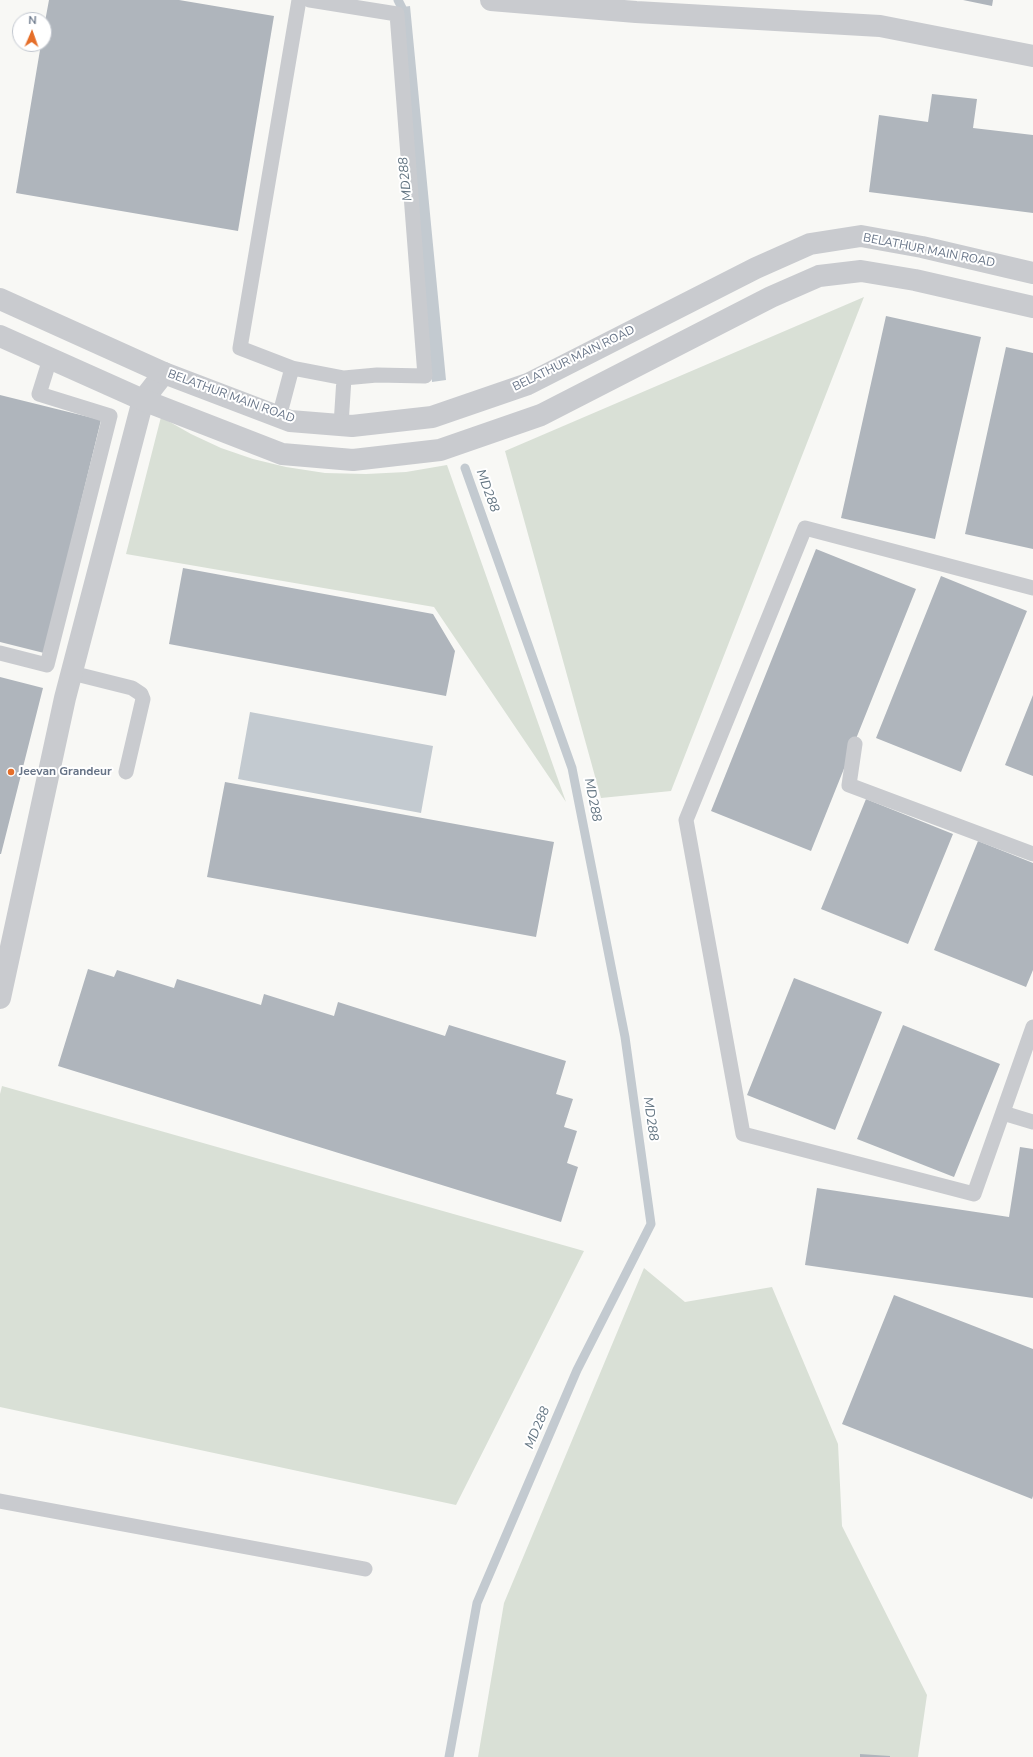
<!DOCTYPE html>
<html>
<head>
<meta charset="utf-8">
<style>
  body { margin:0 }
  #map { position:relative; width:1033px; height:1757px; overflow:hidden; background:#f8f8f5; font-family:"Nunito Sans",sans-serif }
  canvas { display:block }
  .north { position:absolute; left:12px; top:12px; width:40px; height:40px; box-sizing:border-box; background:#fff; border:1px solid #c2c7cf; border-radius:50%; rotate:2deg; font-size:11px; font-weight:700; line-height:16px; text-align:center; color:#677487 }
  .north::after { content:''; display:block; margin:auto; width:14px; height:18px; background:#e56e29; clip-path:polygon(50% 0,100% 100%,50% 72%,0 100%) }
</style>
</head>
<body>
<div id="map">
<canvas width="1033" height="1757"></canvas>
<div class="north">N</div>
</div>
<script>
const context = document.querySelector('canvas').getContext('2d');
context.lineJoin = 'round';
function fillPath(path, color) {
  context.fillStyle = color;
  context.fill(path, 'evenodd');
}
function poly(rows) {
  const path = new Path2D();
  for (const r of rows) {
    path.moveTo(r[0], r[1]);
    for (let i = 2; i < r.length; i += 2) path.lineTo(r[i], r[i + 1]);
  }
  return path;
}
function stroke(path, color, width, dash) {
  context.strokeStyle = color;
  context.lineWidth = width;
  context.lineCap = dash ? 'butt' : 'round';
  context.setLineDash(dash || []);
  context.stroke(path);
}
function drawText(font, color, halo, rows, align = 'center') {
  context.font = font + ' "Nunito Sans",sans-serif';
  context.lineWidth = 4;
  context.setLineDash([]);
  context.textBaseline = 'middle';
  context.strokeStyle = halo;
  context.fillStyle = color;
  for (const [text, x, y, turn = 0] of rows) {
    context.save();
    context.translate(x, y);
    context.rotate((+turn || 0) * Math.PI / 180);
    context.textAlign = isNaN(turn) ? turn : align;
    if (halo) context.strokeText(text, 0, 0);
    context.fillText(text, 0, 0);
    context.restore();
  }
}
const green = poly([
  [864,297,671,791,601,798,505,451],
  [161,417,191,434,221,448,253,459,286,467,325,473,366,474,406,472,447,465,566,802,434,607,126,554],
  [2,1086,584,1251,456,1505,0,1407,0,1094],
  [644,1268,685,1302,772,1287,838,1444,842,1526,927,1695,918,1757,478,1757,504,1603]
]);
const water = poly([
  [410,6,446,380,432,382,396,8],
  [250,712,433,746,421,813,238,779]
]);
const stream = poly([
  [398,0,402,8,403,19],
  [449,1757,477,1603,577,1370,651,1224,625,1037,572,768,465,468]
]);
const building = poly([
  [49,0,179,0,274,16,238,231,16,193,41,44,44,44,44,27],
  [963,0,993,0,992,6],
  [932,94,977,99,973,128,1033,135,1033,213,869,192,879,115,928,122],
  [886,316,981,337,935,539,841,518],
  [1006,347,1033,353,1033,549,965,534],
  [0,395,101,420,44,653,0,642],
  [816,549,916,589,811,851,711,811],
  [183,568,433,614,455,651,446,696,169,644],
  [941,576,1027,611,961,772,876,738],
  [0,677,43,688,1,854,0,854],
  [1033,695,1033,776,1005,765],
  [225,782,554,842,536,937,207,877],
  [866,799,953,834,908,944,821,909],
  [978,841,1033,863,1033,970,1026,987,934,950],
  [88,969,114,977,117,970,174,988,177,979,261,1005,264,994,334,1016,338,1002,445,1036,449,1025,566,1061,556,1094,573,1099,564,1127,577,1131,567,1163,578,1167,561,1222,58,1066],
  [794,978,882,1012,835,1130,747,1095],
  [903,1025,1000,1064,954,1177,857,1139],
  [1020,1147,1033,1149,1033,1298,805,1265,817,1188,1009,1217],
  [894,1295,1033,1349,1033,1496,1032,1499,842,1424],
  [860,1754,890,1756,890,1757,860,1757]
]);
const service = poly([
  [299,0,240,348,292,368,344,378,341,425],
  [310,0,397,14,425,376,377,375,344,378],
  [279,417,292,368],
  [1033,588,805,528,686,820,743,1134,974,1194,1033,1027],
  [0,653,47,665,110,416,39,394,50,359],
  [72,673,132,688,141,694,143,699,126,772],
  [855,744,849,785,1033,854],
  [1003,1113,1033,1122],
  [0,1501,365,1569]
]);
const minor = poly([
  [491,0,636,12,880,26,1033,56],
  [0,998,65,698,143,400,164,373]
]);
const tertiary = poly([
  [0,299,164,373,290,421,352,426,432,417,528,384,756,268,810,244,861,236,922,247,1033,273],
  [0,336,143,400,282,454,353,460,440,450,541,415,771,297,819,276,861,271,915,280,1033,307]
]);
const markers = [
  [11,772,4,"#e56e29"]
];
const streetNames = [
  ["BELATHUR MAIN ROAD",929,251,11],
  ["BELATHUR MAIN ROAD",574,359,-26],
  ["BELATHUR MAIN ROAD",231,397,20]
];
const poiNames = [
  ["Jeevan Grandeur",19,772]
];
const waterNames = [
  ["MD288",406,179,-96],
  ["MD288",487,491,70],
  ["MD288",592,800,79],
  ["MD288",650,1119,82],
  ["MD288",538,1428,-67]
];
fillPath(green, '#d9e0d6');
fillPath(water, '#c3cad0');
stroke(stream, '#c3cad0', 9);
fillPath(building, '#afb5bc');
stroke(service, '#c9cbcf', 15);
stroke(minor, '#c9cbcf', 22);
stroke(tertiary, '#c9cbcf', 22);
for (const [x, y, r, color] of markers) {
  const dot = new Path2D();
  dot.arc(x, y, r, 0, 2 * Math.PI);
  context.fillStyle = color;
  context.fill(dot);
  stroke(dot, '#fff', 1.5);
}
drawText('12px', '#677487', '#fff', streetNames);
drawText('bold 12px', '#677487', '#fff', poiNames, 'left');
drawText('italic 13px', '#637582', '#fff', waterNames);
</script>
</body>
</html>
